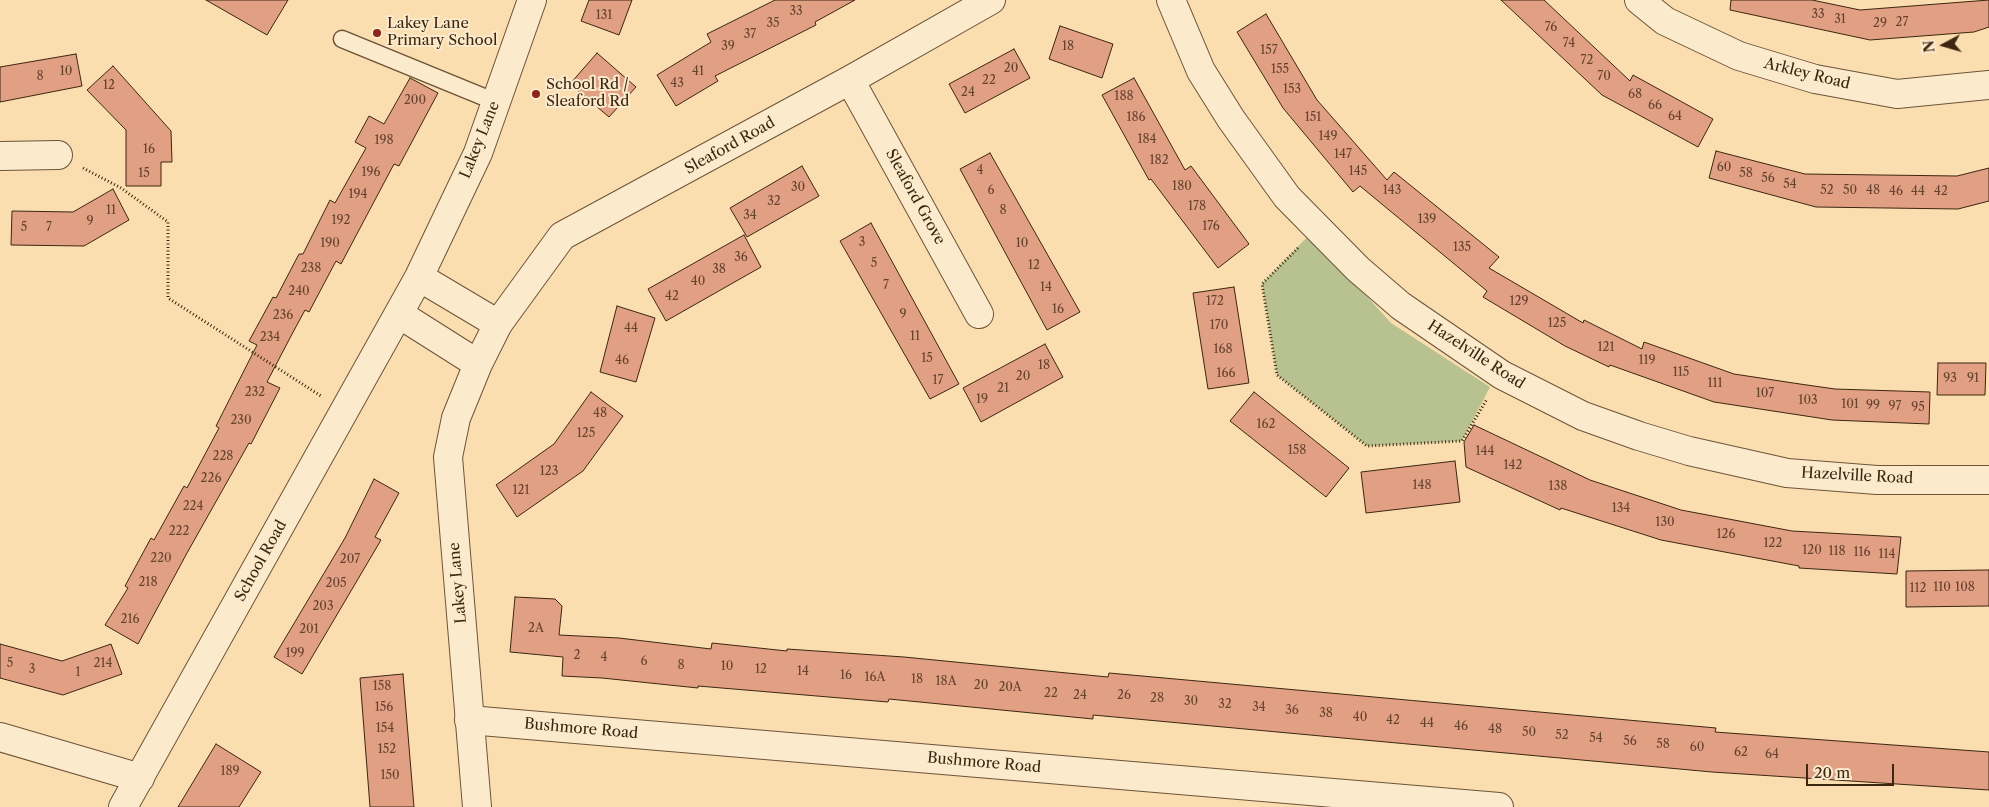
<!DOCTYPE html>
<html>
<head>
<meta charset="utf-8">
<style>
  body { margin:0 }
  #map { position:relative; width:1989px; height:807px; overflow:hidden; background:#fbdeb0; font-family:"Libre Caslon Text",serif }
  canvas { display:block }
  .north { position:absolute; left:1919px; top:20px; width:50px; height:50px; -webkit-text-stroke:4px #fceacc; paint-order:stroke; rotate:264deg; font-size:14px; font-weight:700; line-height:20px; text-align:center; color:#3c2610 }
  .north::after { content:''; display:block; margin:auto; width:18px; height:22px; background:#3c2610; clip-path:polygon(50% 0,100% 100%,50% 72%,0 100%) }
  .scale { position:absolute; left:1806px; top:764px; width:88px; height:22px; box-sizing:border-box; border:2px solid #3c2610; border-top:0; padding-left:6px; font-size:15px; line-height:18px; white-space:nowrap; color:#3c2610; -webkit-text-stroke:4px #fceacc; paint-order:stroke }
</style>
</head>
<body>
<div id="map">
<canvas width="1989" height="807"></canvas>
<div class="north">N</div>
<div class="scale">20 m</div>
</div>
<script>
const context = document.querySelector('canvas').getContext('2d');
context.lineJoin = 'round';
function fillPath(path, color) {
  context.fillStyle = color;
  context.fill(path, 'evenodd');
}
function poly(rows) {
  const path = new Path2D();
  for (const r of rows) {
    path.moveTo(r[0], r[1]);
    for (let i = 2; i < r.length; i += 2) path.lineTo(r[i], r[i + 1]);
  }
  return path;
}
function stroke(path, color, width, dash) {
  context.strokeStyle = color;
  context.lineWidth = width;
  context.lineCap = dash ? 'butt' : 'round';
  context.setLineDash(dash || []);
  context.stroke(path);
}
function drawText(font, color, halo, rows, align = 'center') {
  context.font = font + ' "Libre Caslon Text",serif';
  context.lineWidth = 4;
  context.setLineDash([]);
  context.textBaseline = 'middle';
  context.strokeStyle = halo;
  context.fillStyle = color;
  for (const [text, x, y, turn = 0] of rows) {
    context.save();
    context.translate(x, y);
    context.rotate((+turn || 0) * Math.PI / 180);
    context.textAlign = isNaN(turn) ? turn : align;
    if (halo) context.strokeText(text, 0, 0);
    context.fillText(text, 0, 0);
    context.restore();
  }
}
const green = poly([
  [1310,234,1391,323,1490,387,1462,441,1367,446,1277,375,1262,284]
]);
const building = poly([
  [206,0,288,0,267,35,206,0],
  [589,0,632,0,619,35,581,21,589,0],
  [775,0,855,0,815,22,816,25,715,76,718,81,676,106,657,75,711,42,707,34,775,0],
  [1501,0,1544,0,1630,81,1633,75,1713,119,1698,147,1602,95,1501,0],
  [1731,0,1812,0,1860,10,1989,0,1989,27,1974,32,1870,40,1730,10,1731,0],
  [1266,14,1317,100,1387,180,1394,172,1499,257,1489,268,1583,323,1584,320,1642,349,1644,342,1734,374,1800,384,1835,389,1930,392,1929,424,1832,420,1714,402,1610,365,1609,367,1565,346,1483,297,1487,291,1360,186,1353,192,1283,108,1237,32,1266,14],
  [1060,26,1113,44,1102,78,1049,59,1060,26],
  [1014,49,1030,78,965,113,949,84,1014,49],
  [597,53,636,87,609,117,570,84,597,53],
  [76,54,82,86,0,102,0,67,76,54],
  [113,66,171,131,172,162,161,162,161,186,126,186,126,130,87,90,113,66],
  [410,78,438,93,399,166,394,164,341,264,336,261,309,312,305,310,291,336,267,382,280,388,251,444,249,443,187,553,138,644,105,625,128,588,125,586,151,538,154,540,184,486,187,488,219,428,216,426,257,345,249,341,273,297,276,298,299,254,303,254,330,200,335,203,366,148,355,142,369,116,384,124,410,78],
  [1134,78,1185,170,1191,166,1249,244,1218,268,1151,179,1149,180,1102,95,1134,78],
  [1716,151,1805,174,1957,176,1989,168,1989,201,1958,209,1816,207,1709,178,1716,151],
  [990,153,1080,312,1047,330,960,169,990,153],
  [802,166,819,196,747,237,730,208,802,166],
  [113,189,129,220,84,246,11,245,12,211,73,212,113,189],
  [871,223,959,384,930,399,840,241,871,223],
  [744,235,761,267,666,321,648,289,744,235],
  [1234,287,1249,383,1208,389,1193,293,1234,287],
  [617,306,655,318,636,382,600,372,617,306],
  [1045,344,1063,377,981,422,963,388,1045,344],
  [1938,363,1986,363,1985,395,1937,395,1938,363],
  [591,392,623,416,583,471,517,517,496,485,554,444,591,392],
  [1254,392,1349,468,1326,497,1230,421,1254,392],
  [1474,425,1590,480,1681,510,1792,531,1901,537,1897,574,1799,568,1799,566,1661,540,1561,508,1560,510,1466,467,1464,442,1474,425],
  [1455,461,1460,502,1366,513,1361,472,1455,461],
  [374,479,399,493,375,537,381,540,302,674,274,657,345,538,374,479],
  [1989,570,1989,606,1906,607,1906,571,1989,570],
  [515,597,555,599,562,606,559,635,619,638,711,649,712,643,787,651,787,649,904,657,1108,677,1109,673,1716,728,1715,732,1989,752,1989,790,1712,772,1093,715,1093,719,930,703,889,699,888,702,698,686,698,688,602,678,562,676,563,657,510,652,515,597],
  [0,644,62,661,111,644,122,674,63,695,0,678,0,644],
  [403,674,414,807,370,807,360,678,403,674],
  [216,744,261,772,239,807,178,807,216,744]
]);
const path = poly([
  [83,168,121,188,168,222,168,298,321,396],
  [1298,248,1262,284,1277,375,1367,446,1462,441,1487,399]
]);
const service = poly([
  [342,39,496,102]
]);
const minor = poly([
  [1171,0,1201,71,1231,119,1287,197,1358,269,1401,306,1502,375,1583,416,1639,436,1689,451,1787,473,1877,480,1989,480],
  [1639,0,1665,21,1739,56,1815,79,1897,94,1989,85],
  [850,80,979,314],
  [0,156,58,155],
  [498,324,562,236,850,80,991,0],
  [469,720,1499,807],
  [0,737,140,778]
]);
const tertiary = poly([
  [419,277,498,324,478,364,456,418,448,457,477,807],
  [399,314,478,364],
  [123,807,419,277,478,153,532,0]
]);
const markers = [
  [377,33,5,"#8f2418"],
  [536,94,5,"#8f2418"]
];
const numberNames = [
  ["33",796,12],
  ["33",1818,15],
  ["131",604,16],
  ["31",1840,20],
  ["27",1902,23],
  ["35",773,24],
  ["29",1880,24],
  ["76",1551,28],
  ["37",750,35],
  ["74",1569,44],
  ["39",728,47],
  ["18",1068,47],
  ["157",1269,51],
  ["72",1587,61],
  ["20",1011,69],
  ["155",1280,70],
  ["10",66,72],
  ["41",698,72],
  ["8",40,77],
  ["70",1604,77],
  ["22",989,81],
  ["43",677,84],
  ["12",109,86],
  ["153",1292,90],
  ["24",968,93],
  ["68",1635,95],
  ["188",1124,97],
  ["200",415,101],
  ["66",1655,106],
  ["64",1675,117],
  ["186",1136,118],
  ["151",1313,118],
  ["149",1328,137],
  ["184",1147,140],
  ["198",384,141],
  ["16",149,150],
  ["147",1343,155],
  ["182",1159,161],
  ["60",1724,168],
  ["4",980,171],
  ["145",1358,172],
  ["196",371,173],
  ["15",144,174],
  ["58",1746,174],
  ["56",1768,179],
  ["54",1790,185],
  ["180",1182,187],
  ["30",798,188],
  ["6",991,191],
  ["143",1392,191],
  ["52",1827,191],
  ["50",1850,191],
  ["48",1873,191],
  ["46",1896,192],
  ["44",1918,192],
  ["42",1941,192],
  ["194",358,195],
  ["32",774,202],
  ["178",1197,207],
  ["11",111,211],
  ["8",1003,211],
  ["34",750,216],
  ["139",1427,220],
  ["192",341,221],
  ["9",90,222],
  ["176",1211,227],
  ["5",24,228],
  ["7",49,228],
  ["3",862,243],
  ["190",330,244],
  ["10",1022,244],
  ["135",1462,248],
  ["36",741,258],
  ["5",874,264],
  ["12",1034,266],
  ["238",311,269],
  ["38",719,270],
  ["40",698,282],
  ["7",886,286],
  ["14",1046,288],
  ["240",299,292],
  ["42",672,297],
  ["172",1215,302],
  ["129",1519,302],
  ["16",1058,310],
  ["9",903,315],
  ["236",283,316],
  ["125",1557,324],
  ["170",1219,326],
  ["44",631,329],
  ["11",915,337],
  ["234",270,338],
  ["121",1606,348],
  ["168",1223,350],
  ["15",927,359],
  ["46",622,361],
  ["119",1647,361],
  ["18",1044,366],
  ["115",1681,373],
  ["166",1226,374],
  ["20",1023,377],
  ["93",1950,379],
  ["91",1973,379],
  ["17",938,381],
  ["111",1715,384],
  ["21",1003,389],
  ["232",255,393],
  ["107",1765,394],
  ["19",982,400],
  ["103",1808,401],
  ["101",1850,405],
  ["99",1873,406],
  ["97",1895,407],
  ["95",1918,408],
  ["48",600,414],
  ["230",241,421],
  ["162",1266,425],
  ["125",586,434],
  ["158",1297,451],
  ["144",1485,452],
  ["228",223,457],
  ["142",1513,466],
  ["123",549,472],
  ["226",211,479],
  ["148",1422,486],
  ["138",1558,487],
  ["121",521,491],
  ["224",193,507],
  ["134",1621,509],
  ["130",1665,523],
  ["222",179,532],
  ["126",1726,535],
  ["122",1773,544],
  ["120",1812,551],
  ["118",1837,552],
  ["116",1862,553],
  ["114",1887,555],
  ["220",161,559],
  ["207",350,560],
  ["218",148,583],
  ["205",336,584],
  ["110",1942,588],
  ["108",1965,588],
  ["112",1918,589],
  ["203",323,607],
  ["216",130,620],
  ["2A",536,629],
  ["201",309,630],
  ["199",295,654],
  ["2",577,656],
  ["4",604,658],
  ["6",644,662],
  ["5",10,664],
  ["214",103,664],
  ["8",681,666],
  ["10",727,667],
  ["3",32,670],
  ["12",761,670],
  ["14",803,672],
  ["1",78,673],
  ["16",846,676],
  ["16A",875,678],
  ["18",917,680],
  ["18A",946,682],
  ["20",981,686],
  ["158",382,687],
  ["20A",1010,688],
  ["22",1051,694],
  ["24",1080,696],
  ["26",1124,696],
  ["28",1157,699],
  ["30",1191,702],
  ["32",1225,705],
  ["156",384,708],
  ["34",1259,708],
  ["36",1292,711],
  ["38",1326,714],
  ["40",1360,718],
  ["42",1393,721],
  ["44",1427,724],
  ["46",1461,727],
  ["154",385,729],
  ["48",1495,730],
  ["50",1529,733],
  ["52",1562,736],
  ["54",1596,739],
  ["56",1630,742],
  ["58",1663,745],
  ["60",1697,748],
  ["152",387,750],
  ["62",1741,753],
  ["64",1772,755],
  ["189",230,772],
  ["150",390,776]
];
const poiNames = [
  ["Lakey Lane",387,24],
  ["Primary School",387,41],
  ["School Rd /",546,85],
  ["Sleaford Rd",546,102]
];
const streetNames = [
  ["Arkley Road",1807,74,14],
  ["Lakey Lane",480,140,-68],
  ["Sleaford Road",730,146,-29],
  ["Sleaford Grove",915,197,61],
  ["Hazelville Road",1476,355,33],
  ["Hazelville Road",1857,476,3],
  ["School Road",261,561,-61],
  ["Lakey Lane",458,583,-95],
  ["Bushmore Road",581,729,5],
  ["Bushmore Road",984,763,5]
];
fillPath(green, '#b8c290');
fillPath(building, '#e19f84');
stroke(building, '#3c2610', 1);
stroke(service, '#6c5438', 19);
stroke(minor, '#6c5438', 30);
stroke(tertiary, '#6c5438', 30);
stroke(path, '#3c2610', 3, [1, 2.5]);
stroke(service, '#fceacc', 16);
stroke(minor, '#fceacc', 28);
stroke(tertiary, '#fceacc', 28);
for (const [x, y, r, color] of markers) {
  const dot = new Path2D();
  dot.arc(x, y, r, 0, 2 * Math.PI);
  context.fillStyle = color;
  context.fill(dot);
  stroke(dot, '#fceacc', 2);
}
drawText('12px', '#65442d', null, numberNames);
drawText('15px', '#3c2610', '#fceacc', poiNames, 'left');
drawText('15px', '#3c2610', '#fceacc', streetNames);
</script>
</body>
</html>
